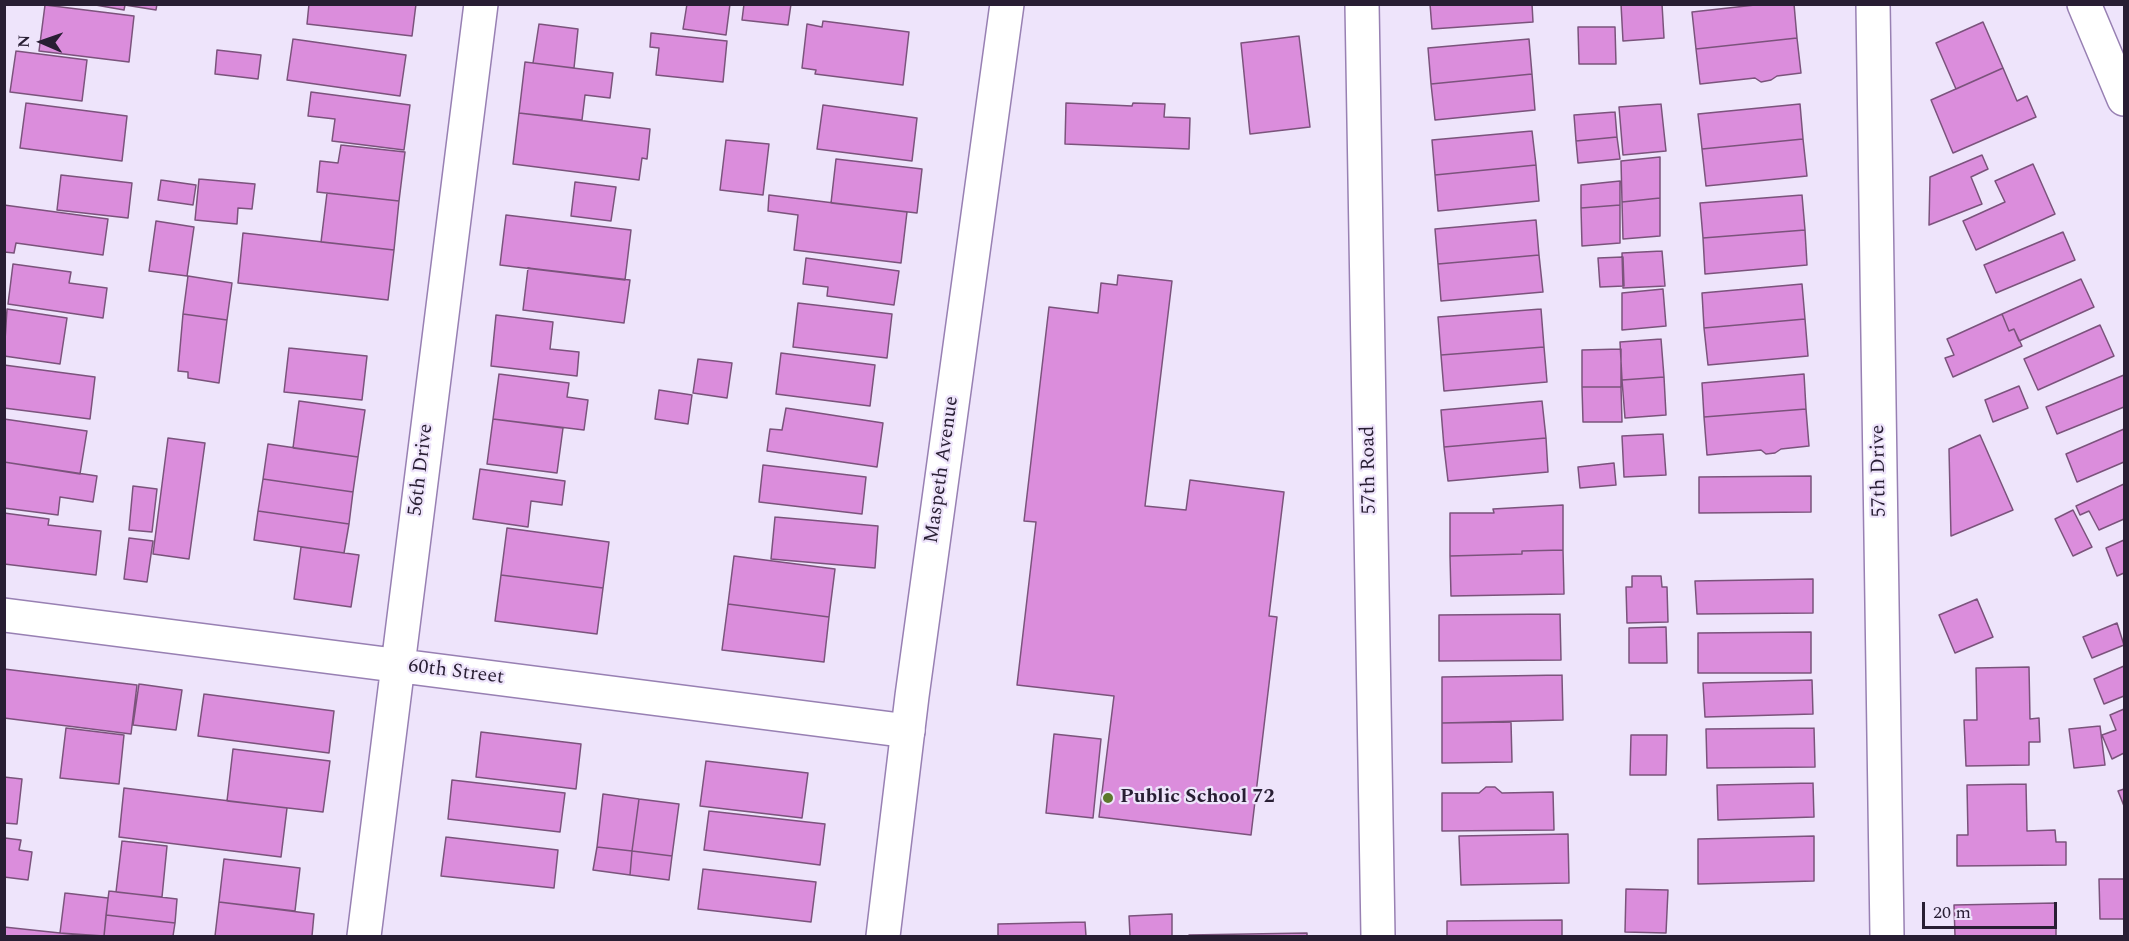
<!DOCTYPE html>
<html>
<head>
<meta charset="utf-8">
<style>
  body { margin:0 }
  #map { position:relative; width:2129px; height:941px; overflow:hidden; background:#eee4fb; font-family:Spectral,serif }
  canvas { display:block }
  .frame { position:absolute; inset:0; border:6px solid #281e33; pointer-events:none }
  .north { position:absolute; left:12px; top:12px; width:60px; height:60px; -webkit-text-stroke:4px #eee4fb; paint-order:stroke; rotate:272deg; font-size:16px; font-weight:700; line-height:24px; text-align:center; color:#281e33 }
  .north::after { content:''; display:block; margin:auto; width:21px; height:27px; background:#281e33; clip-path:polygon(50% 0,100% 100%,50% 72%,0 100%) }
  .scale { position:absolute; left:1922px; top:902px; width:135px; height:27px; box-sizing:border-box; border:3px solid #281e33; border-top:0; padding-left:8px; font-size:18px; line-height:21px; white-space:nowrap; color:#281e33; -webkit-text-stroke:4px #eee4fb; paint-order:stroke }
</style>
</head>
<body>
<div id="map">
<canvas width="2129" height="941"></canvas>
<div class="frame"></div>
<div class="north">N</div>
<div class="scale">20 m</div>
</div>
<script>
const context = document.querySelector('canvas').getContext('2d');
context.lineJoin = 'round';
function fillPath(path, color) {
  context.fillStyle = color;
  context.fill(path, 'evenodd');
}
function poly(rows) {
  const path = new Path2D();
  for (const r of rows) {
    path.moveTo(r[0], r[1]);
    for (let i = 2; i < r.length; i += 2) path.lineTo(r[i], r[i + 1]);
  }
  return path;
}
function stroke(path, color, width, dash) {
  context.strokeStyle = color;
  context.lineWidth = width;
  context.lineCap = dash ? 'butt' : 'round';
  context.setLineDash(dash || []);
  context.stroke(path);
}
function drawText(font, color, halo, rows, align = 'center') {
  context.font = font + ' Spectral,serif';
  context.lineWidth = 4.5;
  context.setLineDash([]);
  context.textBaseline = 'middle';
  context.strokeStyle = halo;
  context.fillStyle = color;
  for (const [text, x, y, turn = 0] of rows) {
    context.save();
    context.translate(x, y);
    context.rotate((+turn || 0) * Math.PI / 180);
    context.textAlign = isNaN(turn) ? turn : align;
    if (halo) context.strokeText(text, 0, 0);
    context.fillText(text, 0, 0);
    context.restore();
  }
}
const building = poly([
  [90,4,157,4,156,10,125,5,124,10,90,4],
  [309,4,416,4,412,36,307,24,309,4],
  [687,4,730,4,726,35,683,29,687,4],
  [744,4,791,4,788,25,742,20,744,4],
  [1430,4,1532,4,1533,22,1432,29,1430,4],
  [1621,4,1662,4,1664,38,1623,41,1621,4],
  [1764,4,1794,4,1797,38,1696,49,1692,12,1764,4],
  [45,5,134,16,129,62,39,51,45,5],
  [823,21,909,32,903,85,815,74,816,70,802,68,807,24,822,27,823,21],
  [1983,22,2003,68,1956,89,1936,43,1983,22],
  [539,24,578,29,574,68,533,63,539,24],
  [1578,27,1615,27,1616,64,1579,64,1578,27],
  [651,33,727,41,723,82,656,75,659,48,650,47,651,33],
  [1299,36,1310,127,1250,134,1241,43,1299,36],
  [1797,38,1801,73,1777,76,1771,80,1761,82,1755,78,1700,84,1696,49,1797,38],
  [293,39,406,55,400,96,287,80,293,39],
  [1529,39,1532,74,1431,84,1428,48,1529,39],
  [217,50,261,55,258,79,215,74,217,50],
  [16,51,87,60,82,101,10,92,16,51],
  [525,62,613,73,610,98,585,95,582,120,519,113,525,62],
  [2003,68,2017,101,2027,96,2036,117,1953,153,1931,100,2003,68],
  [1532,74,1535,110,1435,120,1431,84,1532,74],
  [311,92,410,105,404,150,332,141,335,119,308,116,311,92],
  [26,103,127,116,122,161,20,148,26,103],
  [1066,103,1132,106,1133,103,1165,104,1164,117,1190,118,1189,149,1065,144,1066,103],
  [1661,104,1666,151,1623,155,1619,107,1661,104],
  [1800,104,1803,139,1702,149,1698,114,1800,104],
  [823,105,917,118,912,161,817,149,823,105],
  [1615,112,1617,137,1576,141,1574,115,1615,112],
  [519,113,650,129,647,159,642,158,639,180,513,164,519,113],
  [1532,131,1536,165,1435,175,1432,140,1532,131],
  [1617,137,1620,159,1578,163,1576,141,1617,137],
  [1803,139,1807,176,1706,186,1702,149,1803,139],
  [726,140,769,144,763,195,720,190,726,140],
  [341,145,405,152,399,201,317,192,320,161,338,163,341,145],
  [1982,155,1988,169,1971,177,1982,204,1929,225,1930,177,1982,155],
  [1660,157,1660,198,1622,202,1621,161,1660,157],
  [836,159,922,169,917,213,831,203,836,159],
  [2033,164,2055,214,1976,250,1963,221,2005,202,1995,181,2033,164],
  [1536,165,1539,201,1438,211,1435,175,1536,165],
  [61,175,132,183,128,218,57,210,61,175],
  [199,179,255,184,252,209,238,208,237,224,195,220,199,179],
  [161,180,196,185,193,205,158,200,161,180],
  [1620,181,1620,205,1581,208,1581,185,1620,181],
  [575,182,616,187,611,221,571,216,575,182],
  [327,193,399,201,394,250,321,242,327,193],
  [769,195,907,212,901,263,794,250,798,215,768,211,769,195],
  [1802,195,1805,230,1703,238,1700,203,1802,195],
  [1660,198,1660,236,1623,239,1622,202,1660,198],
  [4,205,108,219,103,255,16,243,14,253,4,252,4,205],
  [1620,205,1620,243,1582,246,1581,208,1620,205],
  [506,215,631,230,625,280,500,265,506,215],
  [1536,220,1539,255,1438,264,1435,229,1536,220],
  [156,221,194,227,187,276,149,271,156,221],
  [1805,230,1807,265,1705,274,1703,238,1805,230],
  [2063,232,2075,260,1996,293,1984,265,2063,232],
  [243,233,394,250,388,300,238,283,243,233],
  [1662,251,1665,286,1623,288,1622,253,1662,251],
  [1539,255,1543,292,1441,301,1438,264,1539,255],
  [1623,257,1624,286,1600,287,1598,258,1623,257],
  [806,258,899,271,894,305,827,296,828,287,803,284,806,258],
  [13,264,71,272,69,283,107,288,103,318,8,304,13,264],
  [528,268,630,280,624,323,523,310,528,268],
  [1118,275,1172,281,1145,506,1186,510,1190,480,1284,492,1269,616,1277,617,1251,835,1099,817,1114,696,1017,685,1036,522,1024,521,1049,307,1098,313,1101,283,1117,285,1118,275],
  [188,276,232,283,227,320,183,314,188,276],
  [2081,279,2094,307,2019,341,2014,329,2009,331,2002,314,2081,279],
  [1802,284,1805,319,1704,328,1702,293,1802,284],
  [1663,289,1666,326,1622,330,1622,293,1663,289],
  [798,303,892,314,887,358,793,347,798,303],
  [7,309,67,318,60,364,4,356,7,309],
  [1541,309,1544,347,1441,355,1438,317,1541,309],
  [183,314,227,320,219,383,188,378,188,372,178,371,183,314],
  [2002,314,2009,331,2014,329,2022,346,1953,377,1945,358,1954,355,1947,339,2002,314],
  [496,315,553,322,550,349,579,352,577,376,491,366,496,315],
  [1805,319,1808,356,1708,365,1704,328,1805,319],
  [2100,325,2114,356,2038,390,2024,359,2100,325],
  [1661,339,1664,377,1622,380,1620,342,1661,339],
  [1544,347,1547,382,1444,391,1441,355,1544,347],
  [289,348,367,356,362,400,284,392,289,348],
  [1621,349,1621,387,1582,387,1582,350,1621,349],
  [781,353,875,365,870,406,776,394,781,353],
  [698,359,732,363,727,398,693,393,698,359],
  [4,365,95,377,90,419,4,408,4,365],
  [499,374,569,383,567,397,588,400,584,430,493,419,499,374],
  [1804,374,1806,409,1704,417,1702,383,1804,374],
  [2124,375,2124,407,2057,434,2046,407,2124,375],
  [1664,377,1666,415,1625,418,1622,380,1664,377],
  [2019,386,2028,408,1993,422,1985,400,2019,386],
  [1582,387,1621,387,1622,422,1583,422,1582,387],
  [659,390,692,395,688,424,655,419,659,390],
  [299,401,365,410,358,457,293,448,299,401],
  [1542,401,1546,438,1444,447,1441,410,1542,401],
  [786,408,883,423,877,467,767,451,770,429,782,430,786,408],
  [1806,409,1809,446,1781,449,1775,453,1766,454,1761,450,1707,455,1704,417,1806,409],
  [4,419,87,431,80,474,4,462,4,419],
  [493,419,563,428,557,473,487,464,493,419],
  [2124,429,2124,462,2077,482,2066,454,2124,429],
  [1663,434,1666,475,1624,477,1622,436,1663,434],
  [1980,435,2013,510,1951,536,1949,449,1980,435],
  [168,438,205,443,189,559,153,554,168,438],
  [1546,438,1548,472,1448,481,1444,447,1546,438],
  [268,444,358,457,353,492,263,479,268,444],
  [4,462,97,476,93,502,60,497,58,515,4,508,4,462],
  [1614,463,1616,485,1580,488,1578,467,1614,463],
  [763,465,866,477,862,514,759,502,763,465],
  [480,469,565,481,562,505,531,501,528,527,473,519,480,469],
  [1811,476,1811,512,1699,513,1699,477,1811,476],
  [263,479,353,492,349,524,258,511,263,479],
  [2124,484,2124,519,2099,530,2089,511,2080,515,2076,506,2124,484],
  [133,486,157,489,152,532,129,530,133,486],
  [1563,505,1563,550,1522,551,1522,554,1450,556,1450,513,1494,513,1493,509,1563,505],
  [2073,510,2092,547,2073,556,2055,519,2073,510],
  [258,511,349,524,344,553,254,540,258,511],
  [4,513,49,519,48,525,101,531,96,575,4,564,4,513],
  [775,517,878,526,875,568,771,559,775,517],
  [507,528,609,542,603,588,501,575,507,528],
  [129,538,153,541,147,582,124,579,129,538],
  [2124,540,2124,573,2117,576,2106,548,2124,540],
  [301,547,359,555,351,607,294,599,301,547],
  [1563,550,1564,594,1451,596,1450,556,1522,554,1522,551,1563,550],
  [734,556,835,569,829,617,728,604,734,556],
  [501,575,603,588,597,634,495,621,501,575],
  [1632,576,1661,576,1662,587,1667,587,1668,622,1627,623,1626,587,1632,587,1632,576],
  [1813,579,1813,613,1697,614,1695,581,1813,579],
  [1977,599,1993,637,1955,653,1939,615,1977,599],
  [728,604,829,617,824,662,722,650,728,604],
  [1560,614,1561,660,1439,661,1439,615,1560,614],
  [2117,623,2124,645,2092,658,2083,637,2117,623],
  [1666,627,1667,663,1629,663,1629,628,1666,627],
  [1811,632,1811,673,1698,673,1698,633,1811,632],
  [2124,666,2124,696,2104,704,2094,679,2124,666],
  [2029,667,2030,719,2039,718,2040,742,2029,742,2029,765,1966,766,1964,720,1977,720,1976,668,2029,667],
  [4,669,137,685,131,734,4,718,4,669],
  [1562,675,1563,720,1442,723,1442,677,1562,675],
  [1812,680,1813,714,1705,717,1703,683,1812,680],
  [139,684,182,690,176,730,133,725,139,684],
  [204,694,334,711,329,753,198,736,204,694],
  [2124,709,2124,753,2112,759,2102,735,2116,730,2110,715,2124,709],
  [1511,722,1512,762,1442,763,1442,723,1511,722],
  [2100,726,2105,765,2074,768,2069,729,2100,726],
  [66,728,124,735,119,784,60,778,66,728],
  [1814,728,1815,767,1707,768,1706,729,1814,728],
  [481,732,581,744,576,789,476,777,481,732],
  [1054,734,1101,739,1093,818,1046,813,1054,734],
  [1631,735,1667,735,1666,775,1630,775,1631,735],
  [233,749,330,761,323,812,227,801,233,749],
  [706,761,808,773,802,818,700,806,706,761],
  [4,777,22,779,17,824,4,823,4,777],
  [452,780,565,793,560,832,448,819,452,780],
  [1813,783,1814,817,1718,820,1717,785,1813,783],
  [2026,784,2027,831,2055,830,2056,842,2066,842,2066,865,1957,866,1957,835,1968,835,1967,785,2026,784],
  [1486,787,1495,787,1502,793,1553,792,1554,830,1442,831,1442,793,1479,793,1486,787],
  [124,788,287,808,281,857,119,837,124,788],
  [2124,789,2124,806,2118,791,2124,789],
  [603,794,639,799,632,851,597,847,603,794],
  [639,799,679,804,672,856,632,851,639,799],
  [709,811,825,824,820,865,704,850,709,811],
  [1568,834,1569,883,1461,885,1459,836,1568,834],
  [1814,836,1814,881,1698,884,1698,839,1814,836],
  [446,837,558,850,554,888,441,876,446,837],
  [5,838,21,840,19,850,32,852,28,880,4,877,5,838],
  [122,841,167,846,162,897,116,892,122,841],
  [597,847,632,851,630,875,593,870,597,847],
  [632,851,672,856,669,880,630,875,632,851],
  [224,859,300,868,295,911,219,902,224,859],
  [703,869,816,882,811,922,698,909,703,869],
  [2099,879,2124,879,2124,919,2100,919,2099,879],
  [1626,889,1668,890,1666,933,1625,932,1626,889],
  [109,891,177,899,175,923,106,915,109,891],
  [65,893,108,898,104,936,60,933,65,893],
  [219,902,314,914,312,936,215,936,219,902],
  [2056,903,2056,936,1955,936,1954,905,2056,903],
  [1172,914,1172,936,1130,936,1129,916,1172,914],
  [106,915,175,923,173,936,104,936,106,915],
  [1562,920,1562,936,1447,936,1447,921,1562,920],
  [1085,922,1086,936,996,936,998,936,998,924,1085,922],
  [4,927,60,933,90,936,4,936,4,927],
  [1307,933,1307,936,1189,936,1189,935,1307,933]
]);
const street = poly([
  [1362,4,1378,936],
  [1873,4,1887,936],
  [4,615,908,731],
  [364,936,481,4]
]);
const secondary = poly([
  [883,936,912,696,1007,4]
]);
const primary = poly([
  [2084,4,2124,99]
]);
const markers = [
  [1108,798,6,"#5d782b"]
];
const streetNames = [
  ["56th Drive",422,470,-83],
  ["Maspeth Avenue",943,470,-82],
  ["57th Road",1370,470,-91],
  ["57th Drive",1880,471,-91],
  ["60th Street",456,673,7]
];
const poiNames = [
  ["Public School 72",1120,798]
];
fillPath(building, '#db8ddc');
stroke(building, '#7b537c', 1.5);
stroke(street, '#9880b3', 36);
stroke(secondary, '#9880b3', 36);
stroke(primary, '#9880b3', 36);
stroke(street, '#fff', 33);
stroke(secondary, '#fff', 33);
stroke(primary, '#fff', 33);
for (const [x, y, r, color] of markers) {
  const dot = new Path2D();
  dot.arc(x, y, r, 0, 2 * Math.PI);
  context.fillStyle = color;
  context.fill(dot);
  stroke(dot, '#eee4fb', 2);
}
drawText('20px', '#281e33', '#eee4fb', streetNames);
drawText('bold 20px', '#281e33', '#eee4fb', poiNames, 'left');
</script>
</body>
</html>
